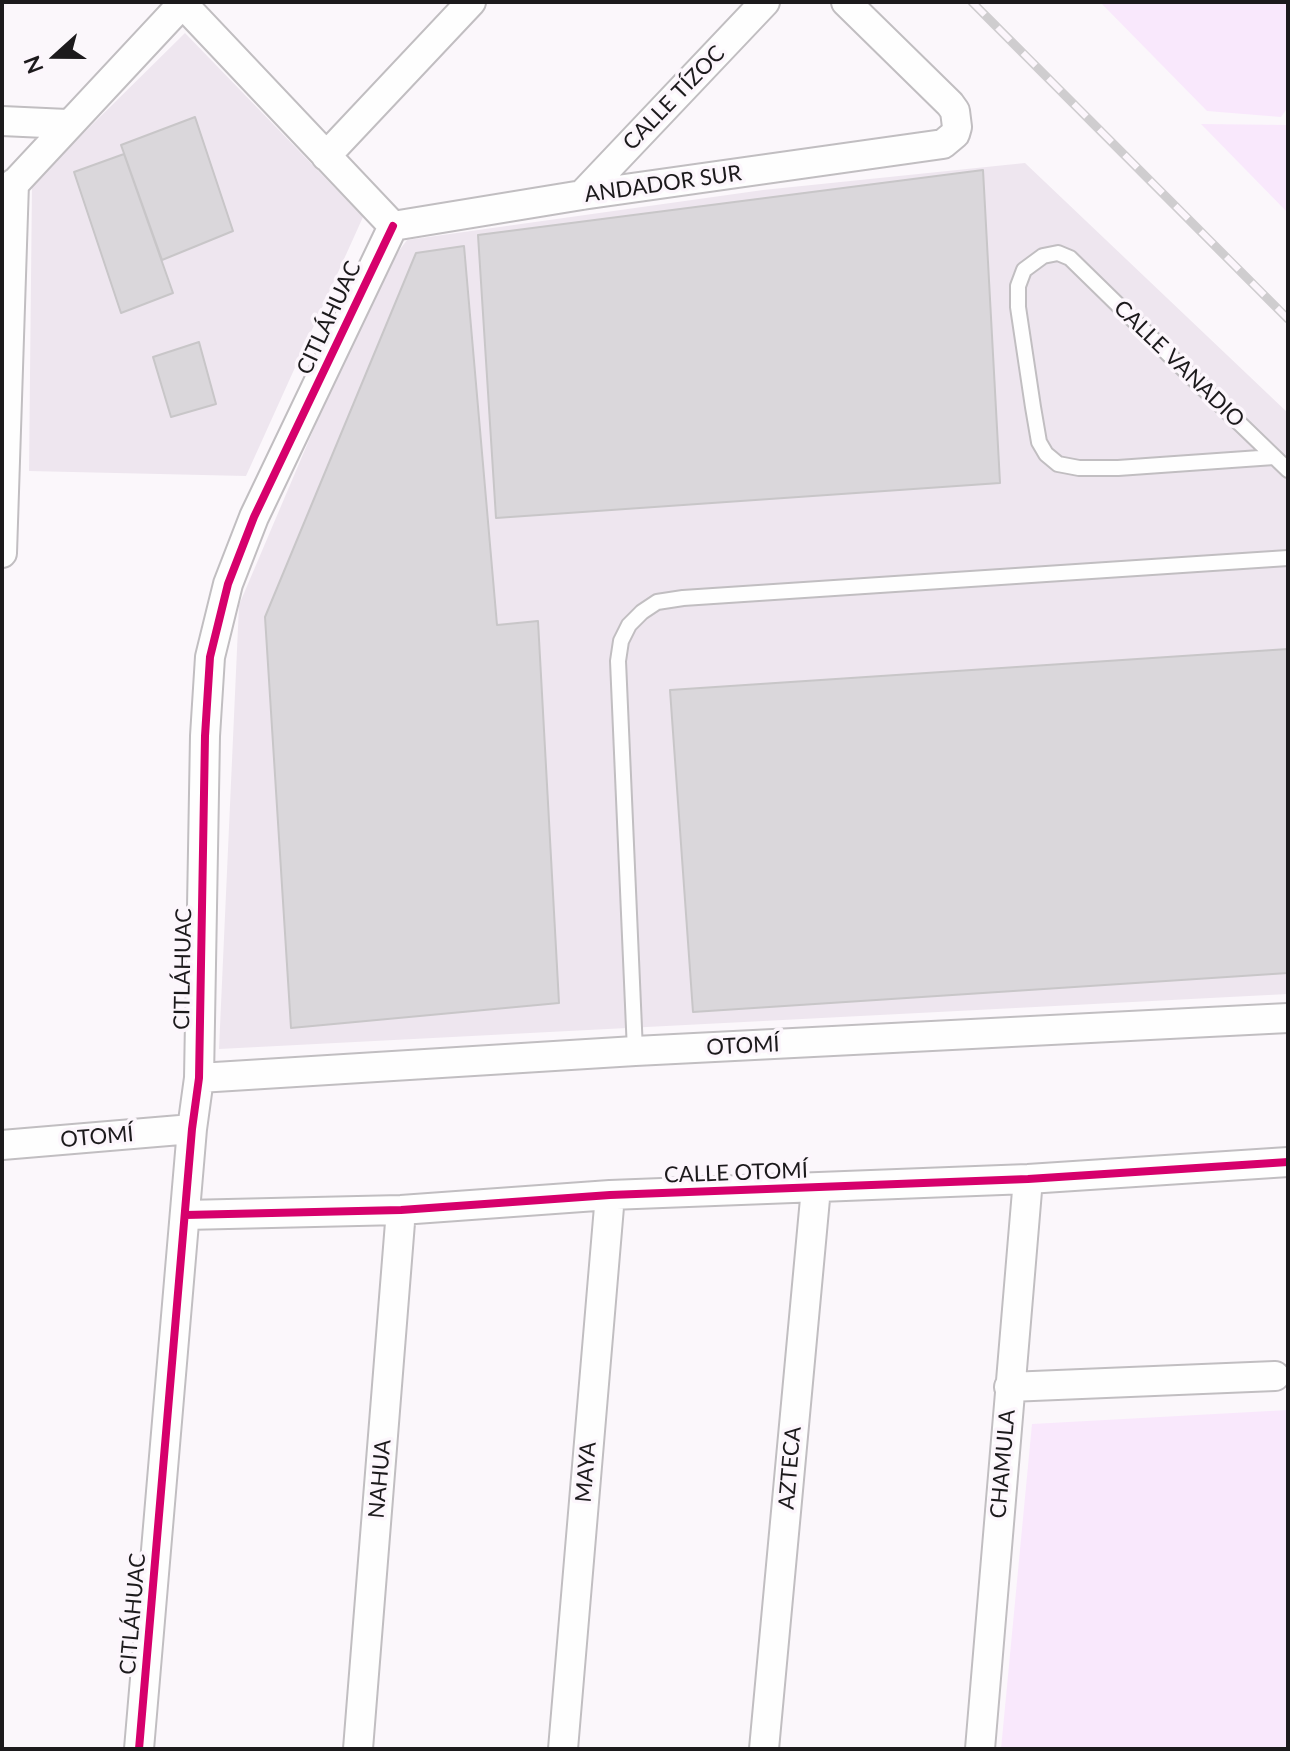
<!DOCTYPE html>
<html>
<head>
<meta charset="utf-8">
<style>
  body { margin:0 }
  #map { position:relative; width:1290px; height:1751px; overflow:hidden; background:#fbf7fb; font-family:Lato,sans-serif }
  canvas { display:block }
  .frame { position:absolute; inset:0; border:4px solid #1c1a1c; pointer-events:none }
  .north { position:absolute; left:16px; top:16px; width:80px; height:80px; -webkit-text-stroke:6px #fcf6fc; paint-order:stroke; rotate:249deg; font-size:22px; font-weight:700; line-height:32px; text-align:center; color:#1c1a1c }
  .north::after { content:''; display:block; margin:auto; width:28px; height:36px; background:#1c1a1c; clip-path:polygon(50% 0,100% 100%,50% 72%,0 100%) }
</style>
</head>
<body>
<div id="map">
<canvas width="1290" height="1751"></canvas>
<div class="frame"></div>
<div class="north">N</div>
</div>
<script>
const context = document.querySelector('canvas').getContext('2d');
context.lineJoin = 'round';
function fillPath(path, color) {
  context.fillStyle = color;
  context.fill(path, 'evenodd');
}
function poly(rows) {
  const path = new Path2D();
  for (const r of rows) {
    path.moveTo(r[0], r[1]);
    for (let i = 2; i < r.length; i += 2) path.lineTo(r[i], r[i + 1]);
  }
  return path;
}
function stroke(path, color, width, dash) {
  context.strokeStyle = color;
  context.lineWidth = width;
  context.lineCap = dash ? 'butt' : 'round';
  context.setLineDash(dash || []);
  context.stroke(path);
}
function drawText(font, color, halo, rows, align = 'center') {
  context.font = font + ' Lato,sans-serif';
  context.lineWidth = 7;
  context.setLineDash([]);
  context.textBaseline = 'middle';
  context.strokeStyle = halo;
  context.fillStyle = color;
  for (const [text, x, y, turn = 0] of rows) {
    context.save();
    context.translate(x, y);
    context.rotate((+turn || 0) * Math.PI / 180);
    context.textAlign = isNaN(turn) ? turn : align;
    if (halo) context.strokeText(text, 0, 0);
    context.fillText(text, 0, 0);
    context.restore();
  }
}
const built = poly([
  [185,33,363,217,246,476,29,471,32,184],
  [1025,163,1288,413,1288,994,219,1049,239,605,377,280,407,240,763,190]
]);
const green = poly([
  [1100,2,1288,2,1288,107,1281,117,1207,111],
  [1201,124,1288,125,1288,213],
  [1288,1410,1288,1749,1001,1749,1032,1424]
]);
const building = poly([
  [195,117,233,231,162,260,121,145,195,117],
  [124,154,173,293,121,313,74,172,124,154],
  [983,170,1000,483,496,518,478,235,983,170],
  [464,246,497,625,538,621,559,1003,291,1028,265,617,416,253,464,246],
  [199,342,216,404,171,417,153,357,199,342],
  [1288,649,1288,973,693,1012,670,690,1288,649]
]);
const lane = poly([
  [1274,457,1118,468,1079,468,1058,464,1046,454,1039,442,1033,407,1018,307,1018,286,1024,270,1043,256,1058,253,1070,258,1203,388,1288,470],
  [635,1051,618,661,621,641,629,625,642,612,657,602,683,598,1288,558]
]);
const street = poly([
  [181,2,393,226],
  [2,121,67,124],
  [326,156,471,2],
  [582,195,765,2],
  [3,196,184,2],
  [393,226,582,195,943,144,955,134,957,127,955,111,950,104,846,2],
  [2,553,14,183],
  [199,1078,635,1051,1288,1018],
  [2,1145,192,1129],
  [185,1215,401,1210,610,1195,1028,1179,1288,1162],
  [1009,1387,1275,1376],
  [139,1749,192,1129,199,1078,205,736,210,657,228,584,254,517,393,226],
  [358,1749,401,1210],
  [563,1749,610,1195],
  [764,1749,816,1188],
  [980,1749,1028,1179]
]);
const rail = poly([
  [972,2,1288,319]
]);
const cycleway = poly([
  [185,1215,401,1210,610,1195,1028,1179,1288,1162],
  [139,1749,192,1129,199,1078,205,736,210,657,228,584,254,517,393,226]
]);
const streetNames = [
  ["CALLE TÍZOC",674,98,-46],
  ["ANDADOR SUR",663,184,-8],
  ["CITLÁHUAC",329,318,-65],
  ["CALLE VANADIO",1179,364,44],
  ["CITLÁHUAC",183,969,-89],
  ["OTOMÍ",743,1046,-3],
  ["OTOMÍ",97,1137,-5],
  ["CALLE OTOMÍ",736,1173,-2],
  ["CHAMULA",1003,1464,-85],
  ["AZTECA",790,1468,-85],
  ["MAYA",586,1472,-85],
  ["NAHUA",380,1479,-85],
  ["CITLÁHUAC",133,1614,-85]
];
fillPath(built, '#eee6ef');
fillPath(green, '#f9e8fc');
fillPath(building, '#dad7db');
stroke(building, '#c8c6c8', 2);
stroke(lane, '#c1bec1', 18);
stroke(street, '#c1bec1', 32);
stroke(lane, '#fefefe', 14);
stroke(street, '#fefefe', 28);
stroke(rail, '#cfcdcf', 9);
stroke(rail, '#fcf6fc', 6, [18]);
stroke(cycleway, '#d6006c', 8);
drawText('22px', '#1c1a1c', '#fcf6fc', streetNames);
</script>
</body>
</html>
